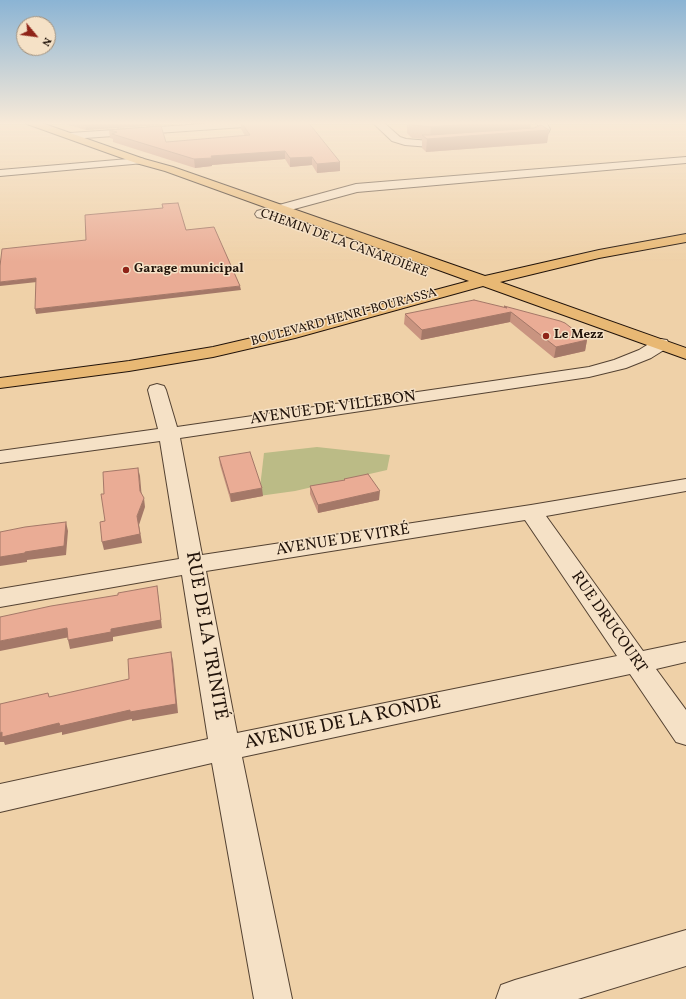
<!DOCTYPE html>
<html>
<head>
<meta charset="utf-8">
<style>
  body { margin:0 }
  #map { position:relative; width:686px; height:999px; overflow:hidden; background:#efd1a8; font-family:Vollkorn,serif }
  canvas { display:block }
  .north { position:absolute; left:16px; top:16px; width:40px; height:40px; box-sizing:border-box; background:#f5e1c6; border:1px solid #a08f7b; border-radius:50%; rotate:119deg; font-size:11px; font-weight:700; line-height:16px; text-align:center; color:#21130a }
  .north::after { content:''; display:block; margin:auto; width:14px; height:18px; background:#8f2418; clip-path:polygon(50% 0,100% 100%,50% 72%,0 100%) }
</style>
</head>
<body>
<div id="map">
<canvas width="686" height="999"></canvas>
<div class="north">N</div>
</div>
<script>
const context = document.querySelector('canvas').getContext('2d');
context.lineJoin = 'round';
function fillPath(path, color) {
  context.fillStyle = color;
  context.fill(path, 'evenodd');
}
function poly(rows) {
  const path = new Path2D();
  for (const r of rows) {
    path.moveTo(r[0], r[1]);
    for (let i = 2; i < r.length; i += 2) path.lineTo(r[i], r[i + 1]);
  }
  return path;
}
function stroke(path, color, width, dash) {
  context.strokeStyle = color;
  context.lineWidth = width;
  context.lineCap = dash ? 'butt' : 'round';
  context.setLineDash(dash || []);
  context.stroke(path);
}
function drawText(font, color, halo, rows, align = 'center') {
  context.font = font + ' Vollkorn,serif';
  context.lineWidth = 3;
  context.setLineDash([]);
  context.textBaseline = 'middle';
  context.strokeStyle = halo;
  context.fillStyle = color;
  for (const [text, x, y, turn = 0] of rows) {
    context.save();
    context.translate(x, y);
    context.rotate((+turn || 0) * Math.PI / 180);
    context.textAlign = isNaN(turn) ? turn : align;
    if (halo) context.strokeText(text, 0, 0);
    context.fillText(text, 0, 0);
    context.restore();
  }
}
const green = poly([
  [317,447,390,455,387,470,295,491,259,496,264,453]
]);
const minor = poly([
  [232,122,278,122,273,125,70,139,65,136,70,133,232,122],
  [372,122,383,122,400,137,406,139,430,141,452,139,457,142,452,145,430,147,405,145,392,141,372,122],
  [536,122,546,122,550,129,548,133,539,137,518,138,517,136,518,134,536,131,540,129,536,122],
  [686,157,686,163,357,192,261,218,257,217,255,214,257,211,356,184,686,157],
  [140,158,144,159,145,161,144,163,0,176,0,170,140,158],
  [661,339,667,340,669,344,667,348,651,358,626,368,589,377,180,438,202,555,531,505,686,479,686,491,546,516,643,651,686,642,686,662,656,669,686,710,686,745,676,742,630,674,242,757,292,999,254,999,212,763,0,812,0,784,208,739,182,575,0,607,0,589,179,559,160,441,0,463,0,451,158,429,148,390,150,386,157,384,164,386,166,390,177,427,589,367,614,360,639,350,655,340,661,339],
  [525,520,617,656,237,733,206,571,525,520],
  [686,930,686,966,578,999,496,999,501,985,515,980,686,930]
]);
const major = poly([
  [25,122,39,122,144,159,173,167,485,276,599,250,686,234,686,242,599,258,500,282,686,348,686,359,483,286,295,338,213,357,129,371,0,388,0,378,129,361,213,347,286,330,469,281,165,171,136,163,27,124,25,122]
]);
const wall = poly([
  [57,122,159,122,160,125,86,130],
  [241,122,308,122,340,171,317,173,312,165,290,167,285,159,212,165,212,166,195,168,113,142,113,139,110,138,109,130,166,142,245,136,241,129],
  [407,122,531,122,530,128,549,130,547,143,426,152,422,148,422,139,412,138,407,133],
  [504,306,587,340,585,351,554,358,510,322,421,340,404,324,405,314,504,307],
  [219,457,263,496,231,502,220,465],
  [344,479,379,500,318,513,310,494,310,486,344,480]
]);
const shadedWall = poly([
  [125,122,159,122,160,125,86,130,85,125],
  [491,122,531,122,530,131,549,130,547,143,426,152,427,139,430,138,431,127],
  [285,151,285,159,212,165,212,166,195,168,194,159,211,156],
  [312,157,312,165,290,167,290,158],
  [340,162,340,171,317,173,317,164],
  [36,278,37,282,0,286,0,282],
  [240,286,241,290,36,314,35,309],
  [511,312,510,322,421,340,422,330],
  [587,340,585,351,554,358,556,347],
  [138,468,140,476,142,499,140,491],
  [262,488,263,496,231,502,230,494],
  [380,491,379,500,318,513,318,505],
  [144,498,145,507,139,525,142,543,104,550,102,542,137,516],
  [66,522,68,531,66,555,27,560,27,562,0,566,0,557,25,552],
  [157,586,162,628,113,637,113,641,70,649,68,640,111,629],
  [67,628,70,637,0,651,0,641],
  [171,652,173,661,178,713,132,721,132,719,62,735,62,732,5,745,4,742,0,742,0,733,59,723,60,726]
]);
const building = poly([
  [75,122,125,122,85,125,75,122],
  [241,122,308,122,340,162,317,164,312,157,290,158,285,151,211,156,212,158,194,159,112,134,117,132,109,130,161,126,166,142,250,135,241,122],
  [409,122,491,122,431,127,412,125,409,122],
  [541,125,549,130,427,139,422,135,431,135,534,128,541,125],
  [178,203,186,230,214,227,240,286,35,309,36,278,0,282,0,266,2,249,86,240,85,215,163,208,162,204,178,203],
  [474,300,507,308,504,306,560,321,565,323,587,340,556,347,511,312,422,330,405,314,474,300],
  [250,452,262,488,230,494,219,457,250,452],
  [138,468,140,491,144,498,137,516,140,534,102,542,100,522,105,521,101,494,104,494,103,472,138,468],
  [368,474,380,491,318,505,310,486,345,480,344,479,368,474],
  [66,522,64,546,25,552,25,553,0,557,0,532,25,527,66,522],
  [157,586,161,620,111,629,111,632,68,640,67,628,0,641,0,617,51,606,118,595,118,593,157,586],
  [171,652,176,704,130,712,130,710,60,726,59,723,2,737,2,732,0,733,0,704,48,693,49,697,129,679,128,659,171,652]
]);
const markers = [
  [126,270,4,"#8f2418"],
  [546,336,4,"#8f2418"]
];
const farStreetnames = [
  ["CHEMIN DE LA CANARDIÈRE",344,244,20],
  ["BOULEVARD HENRI-BOURASSA",344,318,-15]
];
const farPoinames = [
  ["Garage municipal",134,270],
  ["Le Mezz",554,336]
];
const streetNames = [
  ["AVENUE DE VILLEBON",333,409,-8],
  ["AVENUE DE VITRÉ",343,541,-9],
  ["RUE DRUCOURT",608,623,55]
];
const nearStreetnames = [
  ["RUE DE LA TRINITÉ",205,636,80],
  ["AVENUE DE LA RONDE",343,724,-12]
];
fillPath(green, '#bbbb86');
stroke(minor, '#544232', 2);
stroke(major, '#21130a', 2);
fillPath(minor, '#f5e1c6');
fillPath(major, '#e8b874');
fillPath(wall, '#c99480');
fillPath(shadedWall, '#a47868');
fillPath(building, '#eaac95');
stroke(building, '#a47868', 1);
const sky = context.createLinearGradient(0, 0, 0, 262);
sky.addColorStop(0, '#8bb4d4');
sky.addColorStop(0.47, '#f8ead8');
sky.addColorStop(1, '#f8ead800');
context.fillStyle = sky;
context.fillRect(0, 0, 686, 262);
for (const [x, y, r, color] of markers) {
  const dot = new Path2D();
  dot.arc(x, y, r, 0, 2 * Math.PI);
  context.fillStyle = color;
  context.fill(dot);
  stroke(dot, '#f5e1c6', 1.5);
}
drawText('13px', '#21130a', '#f5e1c6', farStreetnames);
drawText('bold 13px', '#21130a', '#f5e1c6', farPoinames, 'left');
drawText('16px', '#21130a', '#f5e1c6', streetNames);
drawText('19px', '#21130a', '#f5e1c6', nearStreetnames);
</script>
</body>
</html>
